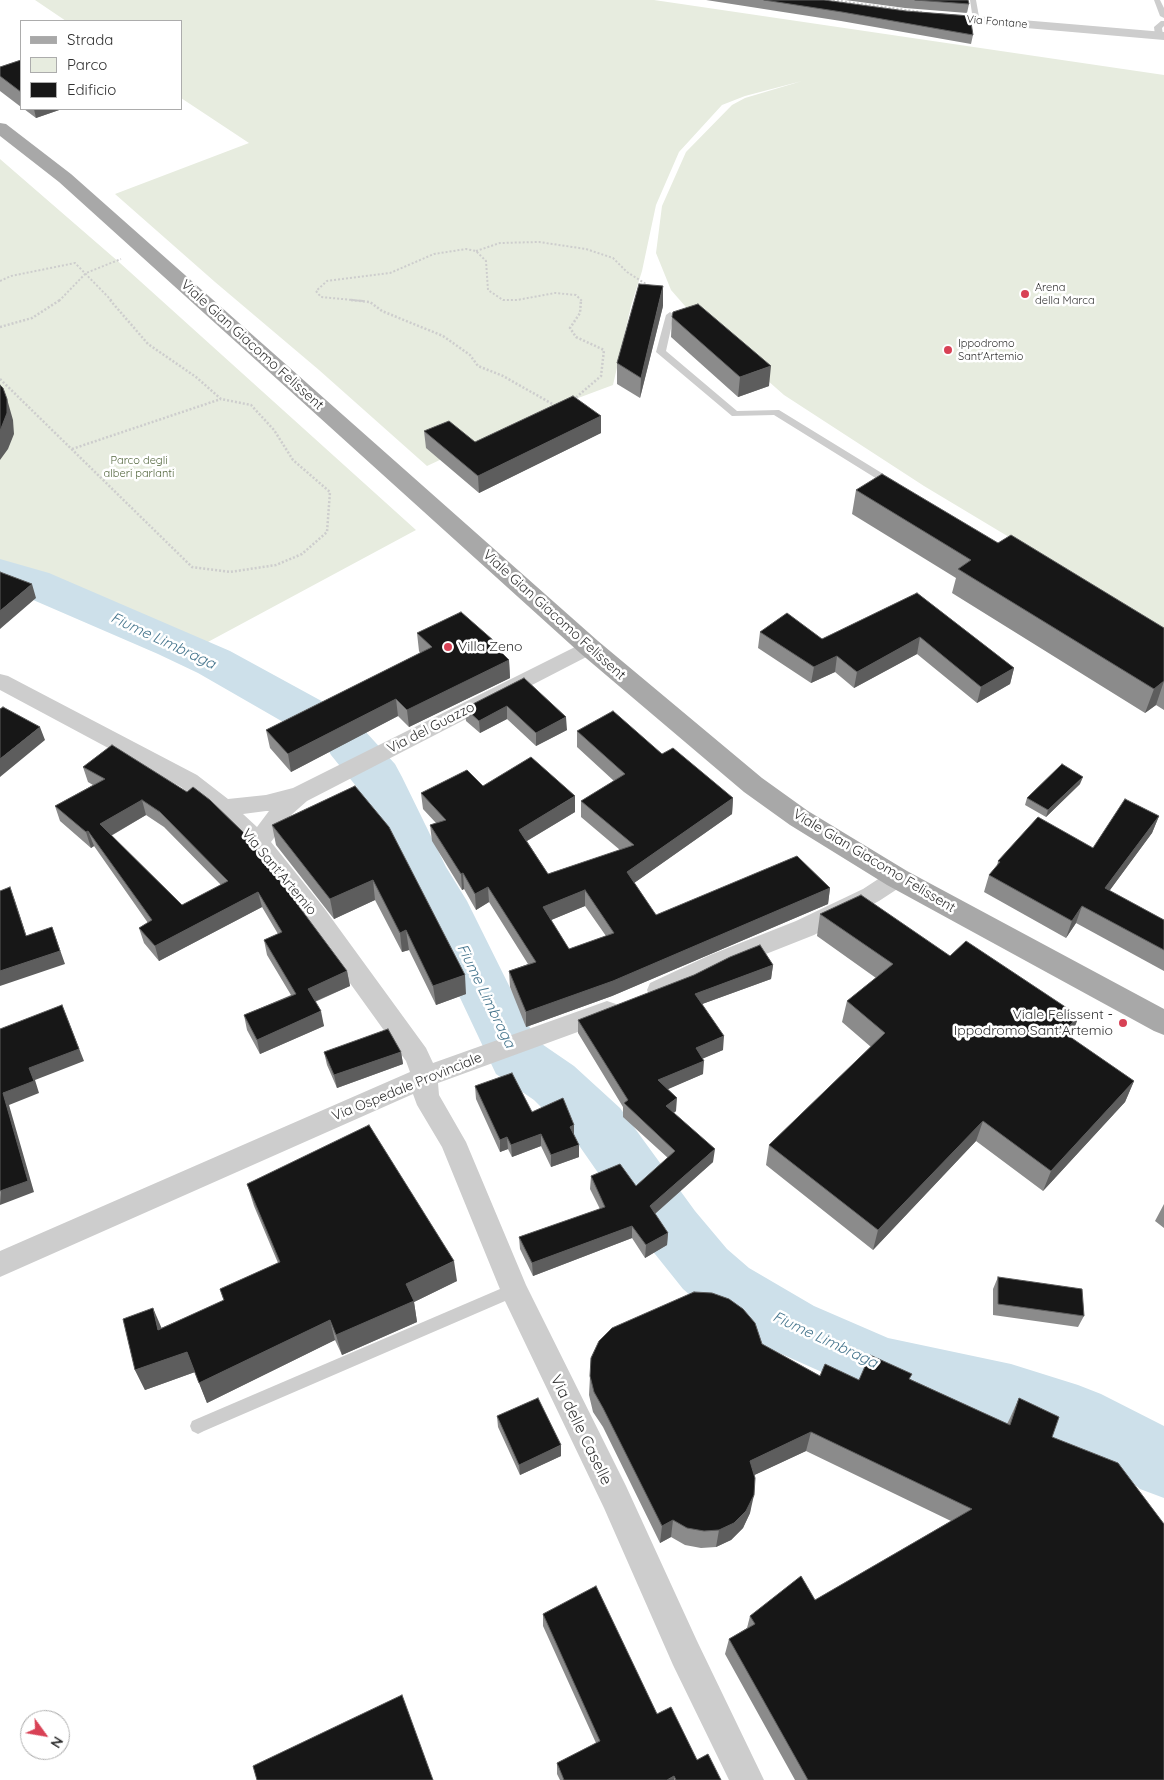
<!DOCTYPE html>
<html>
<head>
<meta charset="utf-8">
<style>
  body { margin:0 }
  #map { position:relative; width:1164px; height:1780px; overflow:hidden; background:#fff; font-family:Quicksand,sans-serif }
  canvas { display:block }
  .legend { position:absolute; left:20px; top:20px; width:162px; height:90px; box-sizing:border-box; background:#fff; border:1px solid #acacac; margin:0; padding:6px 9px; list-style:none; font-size:15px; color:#303030 }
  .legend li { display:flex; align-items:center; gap:10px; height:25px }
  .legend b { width:25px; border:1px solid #acacac }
  .north { position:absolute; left:20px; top:1710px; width:50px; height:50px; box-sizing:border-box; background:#fff; border:1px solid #acacac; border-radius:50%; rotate:122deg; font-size:14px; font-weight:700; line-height:20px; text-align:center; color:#303030 }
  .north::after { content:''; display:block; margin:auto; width:18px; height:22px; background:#d84155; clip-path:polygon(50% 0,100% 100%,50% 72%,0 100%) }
</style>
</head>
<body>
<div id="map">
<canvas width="1164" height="1780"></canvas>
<ul class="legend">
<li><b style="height:6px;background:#a8a8a8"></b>Strada</li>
<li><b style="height:14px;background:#e7ecdf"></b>Parco</li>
<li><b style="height:14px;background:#171717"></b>Edificio</li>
</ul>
<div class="north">N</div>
</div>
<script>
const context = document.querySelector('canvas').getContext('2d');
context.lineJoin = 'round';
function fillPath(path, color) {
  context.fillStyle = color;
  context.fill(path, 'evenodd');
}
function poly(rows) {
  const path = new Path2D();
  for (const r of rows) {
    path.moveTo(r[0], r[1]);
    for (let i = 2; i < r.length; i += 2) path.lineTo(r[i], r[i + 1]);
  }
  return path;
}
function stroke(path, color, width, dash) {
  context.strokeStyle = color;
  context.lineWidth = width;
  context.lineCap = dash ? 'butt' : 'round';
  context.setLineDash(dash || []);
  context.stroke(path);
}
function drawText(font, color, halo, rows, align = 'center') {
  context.font = font + ' Quicksand,sans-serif';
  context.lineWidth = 5;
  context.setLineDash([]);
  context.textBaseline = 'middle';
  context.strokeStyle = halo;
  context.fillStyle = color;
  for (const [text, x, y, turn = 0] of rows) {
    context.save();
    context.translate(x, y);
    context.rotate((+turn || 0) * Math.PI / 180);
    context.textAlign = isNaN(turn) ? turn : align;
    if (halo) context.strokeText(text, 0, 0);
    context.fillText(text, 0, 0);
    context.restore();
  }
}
const green = poly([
  [35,0,654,0,1164,75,1164,630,924,486,784,395,692,314,671,290,656,253,662,206,686,152,732,105,745,98,802,81,745,96,722,105,679,152,656,205,642,271,631,306,613,385,546,410,427,466,319,370,215,282,115,194,249,143,181,98,181,21,66,21],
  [0,159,120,263,416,530,206,643,149,618,82,593,0,568]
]);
const river = poly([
  [0,559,49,573,230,651,338,710,345,722,342,728,348,726,365,731,395,764,402,777,446,867,467,901,536,1040,574,1066,620,1108,695,1211,727,1249,749,1268,814,1306,888,1338,1011,1364,1078,1385,1101,1394,1164,1426,1164,1498,1140,1489,1127,1478,1062,1444,1011,1426,895,1402,851,1385,768,1348,705,1308,683,1289,651,1249,578,1144,534,1100,496,1074,419,911,399,878,356,786,331,755,324,743,327,737,321,739,304,734,198,673,158,654,17,593,0,588,0,559]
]);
const pathFar1 = poly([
  [833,0,922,12],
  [476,251,500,243,539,242,586,249,613,258,627,272,649,286],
  [0,281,11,276,75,263,112,301],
  [59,301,86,273,121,259],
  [363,301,321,297,316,291,327,281,390,273,434,254,466,249,476,251,486,261,488,290,503,300,517,300,555,293,576,295,582,301]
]);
const path = poly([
  [351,300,370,302,382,311,443,336,470,355,478,366,503,376,556,406],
  [0,327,32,318,60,300],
  [0,379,192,567,230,572,276,565,302,554,327,532,330,492,293,460,274,430,251,405,221,399,196,377,148,344,110,300],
  [573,400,601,376,604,350,576,337,570,328,580,313,581,300],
  [72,449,221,399]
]);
const service = poly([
  [970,0,976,0,980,22,973,20,970,0],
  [1154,0,1160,0,1164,8,1164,18,1160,16,1154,0],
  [1161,21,1164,21,1164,26,1162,28,1163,35,1159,37,1155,35,1154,27,1161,21],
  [670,312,674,315,666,351,737,411,779,410,898,483,898,487,890,487,774,415,732,416,656,352,666,315,670,312],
  [514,1283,519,1285,521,1290,519,1295,204,1431,198,1434,192,1431,190,1426,192,1421,514,1283]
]);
const minor = poly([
  [939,13,1164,32,1164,40,934,20,932,17,934,14,939,13],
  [589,640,596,642,599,647,596,652,307,801,290,816,271,842,324,908,426,1048,433,1063,607,1001,616,1004,620,1011,616,1018,438,1083,439,1095,466,1142,526,1285,626,1486,697,1641,764,1780,729,1780,673,1665,604,1508,504,1299,442,1147,417,1105,413,1094,0,1277,0,1251,410,1072,406,1061,306,922,250,848,215,814,181,787,0,690,0,674,8,676,197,775,228,799,266,795,293,788,589,640],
  [266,811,269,811,257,827,243,814,266,811],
  [897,869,905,872,909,878,905,884,879,901,814,935,728,969,659,1000,650,997,647,990,650,983,710,955,796,921,863,889,889,872,897,869]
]);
const primary = poly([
  [0,123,6,124,71,174,598,641,762,778,808,811,907,871,1164,1009,1164,1035,1154,1031,887,885,790,825,744,792,580,653,59,182,0,136,0,123]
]);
const wall = poly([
  [706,0,824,0,973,35,971,44,841,21],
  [845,0,968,0,969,4,967,13,905,8],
  [21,60,21,107,0,91,0,67],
  [24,109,62,109,36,118],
  [663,306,640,398,617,384,617,363],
  [672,317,769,386,738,397,671,337],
  [601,416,601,433,479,493,426,448,424,431,475,442],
  [856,490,998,543,1164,628,1164,710,1156,705,1145,713,952,593,956,578,852,514],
  [917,593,1014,668,1010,684,977,703,917,654,854,688,835,672,811,683,758,648,760,632,822,639],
  [417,633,502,648,502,653,509,660,510,678,409,727,398,716,291,772,270,748,266,730,420,653,419,651],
  [524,678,567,730,536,746,507,719,480,733,466,721,465,708],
  [577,731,662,754,733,798,732,814,634,883,656,915,830,888,828,904,612,996,526,1027,510,987,509,971,528,964,489,902,476,910,464,889,462,890,432,841,430,825,436,823,423,809,421,793,483,786,575,812,527,841,548,874,620,850,581,817,581,801,614,781,577,747],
  [585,906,606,936,569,949,551,920],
  [112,745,347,971,350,986,315,1002,324,1026,260,1054,247,1030,244,1015,291,995,267,955,264,940,278,934,262,907,159,961,144,943,139,928,148,923,94,846,91,848,60,821,55,806,93,785,88,782,83,767],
  [146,815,164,827,221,885,182,905,111,836],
  [1080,784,1046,817,1025,805,1027,798],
  [355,786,466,994,436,1005,409,950,402,952,375,900,334,919,276,845,272,825],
  [1159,816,1152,833,1109,891,1164,920,1164,971,1076,923,1066,938,984,892,989,875,997,866,998,861,1093,848],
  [820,914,950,956,1134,1081,1125,1102,1043,1191,976,1141,873,1250,766,1165,769,1145,871,1047,842,1022,847,1001,876,978,817,936],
  [773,965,771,979,702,1004,723,1050,703,1058,703,1074,667,1089,676,1111,674,1113,713,1162,655,1214,668,1233,667,1245,645,1258,632,1238,533,1276,520,1249,519,1237,600,1209,590,1189,591,1176,636,1186,668,1158,623,1117,623,1107,578,1033,578,1020],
  [324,1052,401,1052,403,1064,337,1088,327,1065],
  [475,1086,532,1112,574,1136,579,1157,551,1167,541,1146,512,1157,508,1149,500,1152,476,1099],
  [247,1184,457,1281,414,1302,417,1322,342,1355,335,1340,207,1403,195,1372,145,1390,135,1370,161,1328,224,1301,220,1289,278,1263,254,1206],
  [1164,1204,1164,1228,1155,1221],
  [998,1277,1084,1316,1078,1327,993,1315,993,1289],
  [762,1344,820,1376,859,1380,910,1379,1007,1424,1010,1418,1019,1398,1052,1437,1164,1780,795,1780,725,1654,729,1639,747,1628,750,1616,815,1600,951,1521,806,1451,754,1475,750,1513,743,1528,731,1540,716,1547,701,1548,685,1545,671,1537,660,1543,603,1427,593,1412,589,1395,590,1376],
  [497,1416,561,1456,520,1475,498,1427],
  [543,1614,657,1714,697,1760,721,1780,560,1780,557,1774,557,1763,596,1743,543,1626]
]);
const shadedWall = poly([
  [34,109,62,109,36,118],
  [663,286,663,306,640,398,641,378],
  [771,366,769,386,738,397,740,377],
  [7,399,13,420,14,434,8,449,0,460,0,431],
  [601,416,601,433,479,493,478,476],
  [32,584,36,598,0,629,0,611],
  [920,637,917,654,854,688,857,672],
  [502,648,502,663,509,660,510,678,409,727,407,710],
  [837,656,835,672,811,683,814,667],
  [1014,668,1010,684,977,703,981,687],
  [1164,681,1156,705,1145,713,1154,689],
  [396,699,398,716,291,772,288,754],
  [507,706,507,719,480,733,479,721],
  [566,717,567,730,536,746,536,733],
  [40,727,45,740,0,777,0,759],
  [1083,777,1080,784,1046,817,1048,810],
  [575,796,575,812,520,845,519,830],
  [733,798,732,814,627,888,627,872],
  [142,800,146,815,105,839,100,824],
  [1159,816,1152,833,1099,905,1105,888],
  [88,831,94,846,91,848,86,832],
  [463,873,464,889,462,890,461,874],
  [373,880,375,900,334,919,330,899],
  [10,887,15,901,31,950,26,936],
  [488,887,489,902,476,910,475,894],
  [830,888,828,904,612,996,526,1027,526,1012],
  [585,890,585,906,544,923,543,907],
  [258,892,262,907,159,961,155,946],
  [1082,906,1076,923,1066,938,1072,921],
  [52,927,65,964,0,986,0,971],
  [406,930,409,950,402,952,400,933],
  [773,965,771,979,694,1007,695,994],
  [347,971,350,986,311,1003,308,989],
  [465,975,466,994,436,1005,433,986],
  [62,1005,84,1061,35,1080,39,1093,9,1105,34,1192,0,1205,3,1093,29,1068],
  [321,1011,324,1026,260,1054,257,1040],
  [1079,1016,1071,1037,1063,1032],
  [724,1036,723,1050,695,1062,696,1048],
  [401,1052,403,1064,337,1088,334,1075],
  [704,1061,703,1074,657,1094,658,1080],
  [1134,1081,1125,1102,1043,1191,1051,1171],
  [677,1098,676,1111,665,1119,666,1106],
  [983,1121,976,1141,873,1250,878,1230],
  [574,1125,574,1137,570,1127],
  [541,1134,541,1146,512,1157,511,1145],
  [507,1137,508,1149,500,1152,500,1140],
  [579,1145,579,1157,551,1167,551,1155],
  [715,1149,713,1162,649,1219,650,1206],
  [632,1226,632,1238,533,1276,532,1263],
  [668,1233,667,1245,645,1258,646,1245],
  [454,1261,457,1281,414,1302,417,1322,342,1355,336,1335,406,1284],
  [153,1308,162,1329,158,1330],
  [330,1320,335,1340,207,1403,199,1383],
  [187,1352,195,1372,145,1390,135,1370],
  [811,1432,806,1451,746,1479,750,1461],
  [561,1445,561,1456,520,1475,519,1465],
  [754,1495,750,1513,743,1528,731,1540,716,1547,719,1530],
  [673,1520,671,1537,660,1543,662,1526],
  [674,1776,674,1780,667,1780]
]);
const building = poly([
  [764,0,824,0,906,11,970,16,973,35,842,12,764,0],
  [915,0,968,0,969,4,915,0],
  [21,60,21,92,0,76,0,67,21,60],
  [639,284,663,286,641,378,617,363,639,284],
  [698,304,771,366,740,377,672,317,673,312,698,304],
  [0,385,3,388,7,399,7,413,0,431,0,385],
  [573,396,601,416,478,476,424,431,449,421,475,442,573,396],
  [882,474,998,543,1011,535,1164,628,1164,681,1154,689,958,569,971,560,856,490,882,474],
  [0,572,32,584,0,611,0,572],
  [917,593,1014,668,981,687,920,637,857,672,837,656,814,667,760,632,787,613,822,639,917,593],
  [461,612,502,648,499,650,509,660,407,710,396,699,288,754,266,730,432,647,417,633,461,612],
  [524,678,566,717,536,733,507,706,479,721,465,708,524,678],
  [3,707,40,727,0,759,0,709,3,707],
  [613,711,662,754,673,748,733,798,627,872,656,915,797,856,830,888,613,981,526,1012,509,971,536,962,488,887,475,894,463,873,461,874,430,825,446,820,421,793,467,770,483,786,531,757,575,796,519,830,548,874,634,845,581,801,625,774,577,731,613,711],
  [585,890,614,933,569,949,543,907,585,890],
  [112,745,187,792,193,787,210,800,245,834,347,971,308,989,321,1011,257,1040,244,1015,296,994,264,940,282,932,258,892,155,946,139,928,152,920,88,831,86,832,55,806,105,779,83,767,112,745],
  [142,800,160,812,228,881,182,905,100,824,142,800],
  [1062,764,1083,777,1048,810,1027,798,1062,764],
  [355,786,389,827,465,975,433,986,406,930,400,933,373,880,330,899,272,825,355,786],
  [1125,799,1159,816,1105,888,1164,920,1164,950,1082,906,1072,921,989,875,1000,862,998,861,1038,817,1093,848,1125,799],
  [10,887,26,936,52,927,60,951,0,971,0,891,10,887],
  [861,895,950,956,966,941,1079,1016,1063,1032,1134,1081,1051,1171,983,1121,878,1230,769,1145,885,1033,847,1001,893,964,820,914,861,895],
  [760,945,773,965,695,994,724,1036,696,1048,704,1061,658,1080,677,1098,666,1106,715,1149,650,1206,668,1233,646,1245,632,1226,532,1263,519,1237,605,1207,591,1176,620,1164,636,1186,675,1151,624,1103,628,1100,578,1020,694,975,730,957,760,945],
  [62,1005,79,1049,29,1068,34,1081,3,1093,28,1181,0,1191,0,1029,62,1005],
  [388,1029,401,1052,334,1075,324,1052,388,1029],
  [512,1073,532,1112,563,1098,574,1125,570,1127,579,1145,551,1155,541,1134,511,1145,507,1137,500,1140,475,1086,512,1073],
  [369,1125,454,1261,406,1284,414,1301,336,1335,330,1320,199,1383,187,1352,135,1370,123,1319,153,1308,158,1330,224,1300,220,1289,280,1262,247,1184,369,1125],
  [998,1277,1082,1289,1084,1316,998,1304,998,1277],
  [694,1292,712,1293,729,1299,743,1309,755,1323,762,1344,820,1376,825,1364,859,1380,870,1355,912,1374,909,1379,1010,1425,1019,1398,1059,1417,1052,1437,1118,1463,1164,1524,1164,1780,808,1780,729,1639,755,1624,750,1616,801,1576,815,1600,972,1509,811,1432,750,1461,755,1478,754,1495,746,1511,734,1523,719,1530,704,1531,687,1528,673,1520,662,1526,603,1408,594,1392,590,1376,591,1358,599,1341,612,1328,694,1292],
  [538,1398,561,1445,519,1465,497,1416,538,1398],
  [596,1586,657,1714,671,1707,697,1760,708,1754,721,1780,676,1780,674,1776,667,1780,564,1780,557,1763,600,1741,543,1614,596,1586],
  [402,1695,433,1780,257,1780,253,1766,402,1695]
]);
const markers = [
  [1025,294,5,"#d84155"],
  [948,350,5,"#d84155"],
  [448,647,5,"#d84155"],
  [1123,1023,5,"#d84155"]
];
const farStreetnames = [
  ["Via Fontane",997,22,5]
];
const farPoinames = [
  ["Arena",1035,288],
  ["della Marca",1035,301],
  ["Ippodromo",958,344],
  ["Sant'Artemio",958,357]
];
const farParknames = [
  ["Parco degli",139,461],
  ["alberi parlanti",139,474]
];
const streetNames = [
  ["Viale Gian Giacomo Felissent",252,345,42],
  ["Viale Gian Giacomo Felissent",554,615,42],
  ["Via del Guazzo",431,728,-27],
  ["Viale Gian Giacomo Felissent",874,861,31],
  ["Via Sant'Artemio",279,872,50],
  ["Via Ospedale Provinciale",407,1087,-22]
];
const poiNames = [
  ["Villa Zeno",458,647],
  ["Viale Felissent -",1113,1015,"right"],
  ["Ippodromo Sant'Artemio",1113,1031,"right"]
];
const waterNames = [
  ["Fiume Limbraga",163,641,25],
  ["Fiume Limbraga",486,996,64],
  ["Fiume Limbraga",825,1340,25]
];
const nearStreetnames = [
  ["Via delle Caselle",581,1430,64]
];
fillPath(green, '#e7ecdf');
fillPath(river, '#cde0ea');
stroke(pathFar1, '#cdcdcd', 2, [2, 2]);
stroke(path, '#cdcdcd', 2.5, [2, 2]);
fillPath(service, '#cdcdcd');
fillPath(minor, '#cdcdcd');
fillPath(primary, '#a8a8a8');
fillPath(wall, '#8b8b8b');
fillPath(shadedWall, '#5d5d5d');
fillPath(building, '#171717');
stroke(building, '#5d5d5d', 1);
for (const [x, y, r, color] of markers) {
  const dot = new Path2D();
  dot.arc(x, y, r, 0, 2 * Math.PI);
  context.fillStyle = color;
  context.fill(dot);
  stroke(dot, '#fff', 2);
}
drawText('11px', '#303030', '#fff', farStreetnames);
drawText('11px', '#303030', '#fff', farPoinames, 'left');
drawText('11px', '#556840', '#fff', farParknames);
drawText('14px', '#303030', '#fff', streetNames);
drawText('14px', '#303030', '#fff', poiNames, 'left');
drawText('italic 15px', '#44748c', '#fff', waterNames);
drawText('16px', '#303030', '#fff', nearStreetnames);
</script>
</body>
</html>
